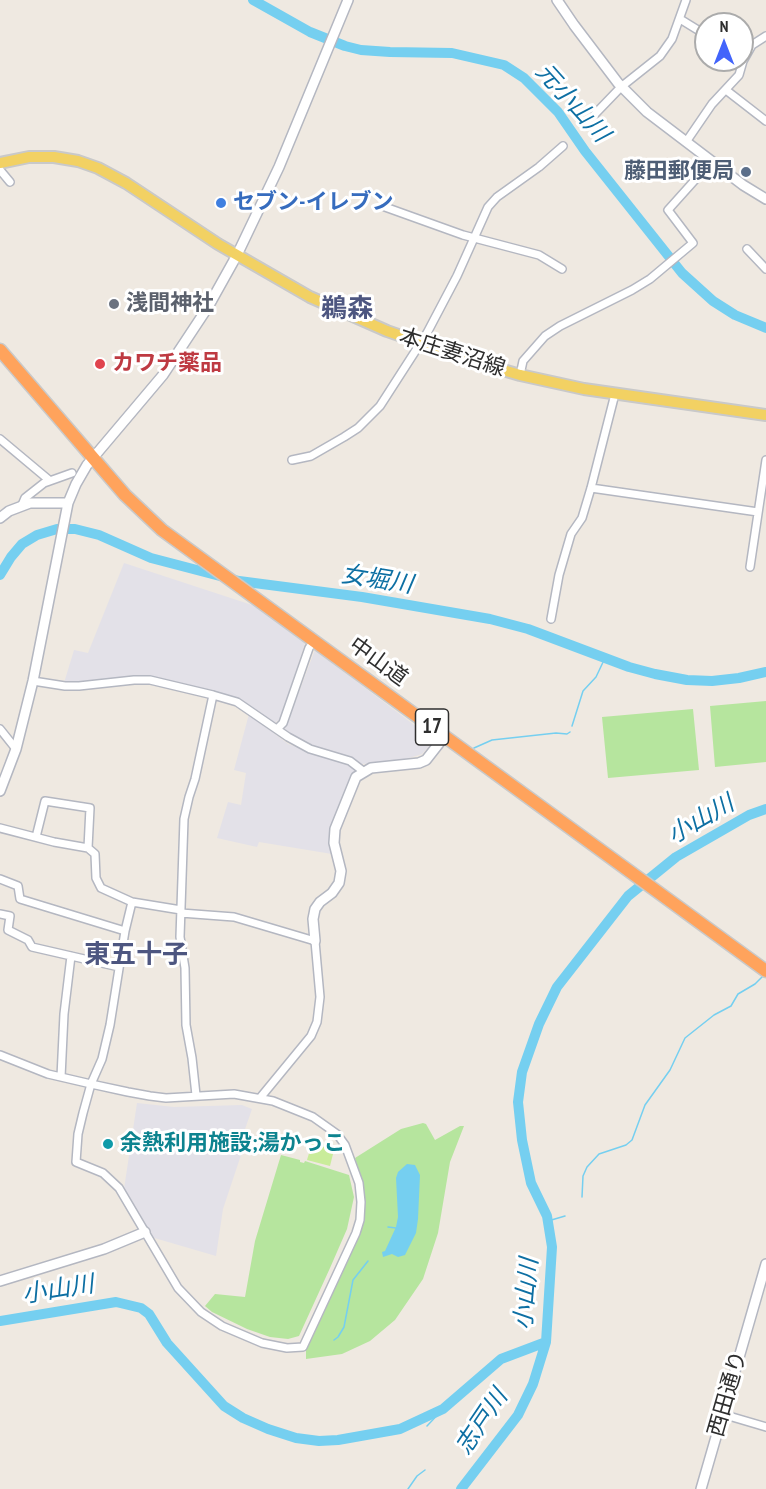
<!DOCTYPE html>
<html>
<head>
<meta charset="utf-8">
<style>
  body { margin:0 }
  #map { position:relative; width:766px; height:1489px; overflow:hidden; background:#efe9e1; font-family:"PT Sans Narrow",sans-serif }
  canvas { display:block }
  .north { position:absolute; left:694px; top:12px; width:60px; height:60px; box-sizing:border-box; background:#fff; border:2px solid #ababab; border-radius:50%; rotate:0deg; font-size:16px; font-weight:700; line-height:24px; text-align:center; color:#2e2e2e }
  .north::after { content:''; display:block; margin:auto; width:21px; height:27px; background:#4264fb; clip-path:polygon(50% 0,100% 100%,50% 72%,0 100%) }
</style>
</head>
<body>
<div id="map">
<canvas width="766" height="1489"></canvas>
<div class="north">N</div>
</div>
<script>
const context = document.querySelector('canvas').getContext('2d');
context.lineJoin = 'round';
function fillPath(path, color) {
  context.fillStyle = color;
  context.fill(path, 'evenodd');
}
function poly(rows) {
  const path = new Path2D();
  for (const r of rows) {
    path.moveTo(r[0], r[1]);
    for (let i = 2; i < r.length; i += 2) path.lineTo(r[i], r[i + 1]);
  }
  return path;
}
function stroke(path, color, width, dash) {
  context.strokeStyle = color;
  context.lineWidth = width;
  context.lineCap = dash ? 'butt' : 'round';
  context.setLineDash(dash || []);
  context.stroke(path);
}
function drawText(font, color, halo, rows, align = 'center') {
  context.font = font + ' "PT Sans Narrow","Noto Sans JP",sans-serif';
  context.lineWidth = 6;
  context.setLineDash([]);
  context.textBaseline = 'middle';
  context.strokeStyle = halo;
  context.fillStyle = color;
  for (const [text, x, y, turn = 0] of rows) {
    context.save();
    context.translate(x, y);
    context.rotate((+turn || 0) * Math.PI / 180);
    context.textAlign = isNaN(turn) ? turn : align;
    if (halo) context.strokeText(text, 0, 0);
    context.fillText(text, 0, 0);
    context.restore();
  }
}
const industrial = poly([
  [124,563,255,606,305,643,281,719,274,723,240,699,139,675,74,684,64,683,74,650,88,653],
  [315,650,434,740,422,754,396,762,361,764,348,756,321,750,284,731],
  [249,714,288,744,338,761,356,769,355,772,349,780,331,825,329,840,332,854,259,842,257,847,217,838,228,802,241,805,246,773,234,770],
  [137,1103,174,1107,242,1105,252,1109,244,1132,248,1134,223,1209,216,1256,151,1237,124,1189]
]);
const green = poly([
  [766,701,766,762,715,767,710,706],
  [693,709,699,770,608,778,602,717],
  [423,1123,426,1124,435,1140,460,1126,464,1126,450,1162,438,1233,423,1279,395,1320,370,1341,342,1354,306,1359,306,1350,359,1232,364,1202,362,1182,355,1158,401,1129],
  [281,1155,300,1160,300,1162,304,1163,305,1161,349,1175,354,1197,347,1229,330,1268,299,1336,288,1339,270,1337,247,1329,212,1312,205,1306,215,1294,245,1297,255,1241]
]);
const pitch = poly([
  [312,1143,334,1150,330,1166,307,1160]
]);
const water = poly([
  [407,1164,415,1165,420,1175,418,1219,416,1233,405,1255,398,1257,392,1254,383,1257,382,1252,385,1251,396,1227,398,1217,396,1178,398,1172]
]);
const stream = poly([
  [572,726,583,691,596,677,605,658],
  [474,748,492,740,556,733,567,734,570,732],
  [582,1197,583,1176,587,1167,599,1154,626,1145,632,1140,645,1105,670,1070,685,1038,714,1015,731,1006,738,994,755,984,763,976],
  [548,1221,565,1216],
  [388,1227,396,1228],
  [334,1340,338,1337,344,1327,353,1280,368,1261],
  [427,1426,443,1409],
  [408,1489,417,1476,425,1470]
]);
const river = poly([
  [253,0,310,32,345,46,361,50,390,52,452,53,504,65,524,78,558,112,585,151,682,273,713,301,735,315,766,328],
  [0,575,11,557,22,544,37,535,57,529,75,529,99,535,151,558,239,581,362,597,490,619,528,629,629,667,655,674,687,680,712,681,739,678,766,672],
  [0,1321,116,1302,141,1308,149,1314,167,1343,224,1406,243,1418,268,1429,296,1438,319,1441,338,1440,400,1429,443,1409,501,1359,546,1342],
  [461,1489,518,1415,533,1384,546,1342,552,1247,547,1216,531,1183,522,1140,518,1102,522,1072,539,1024,557,987,628,896,676,857,749,815,766,809]
]);
const street = poly([
  [680,19,706,35],
  [726,90,766,121],
  [595,114,621,87,660,56,672,39,686,0],
  [686,142,712,104,739,75,743,61,752,45,766,36],
  [0,170,10,182],
  [385,207,463,235,539,255,562,269],
  [747,249,766,269],
  [520,375,523,361,545,336,560,326,632,290,650,279,693,243,668,210,712,161],
  [0,439,49,480],
  [292,460,311,456,344,437,358,428,380,406,427,333,457,276,488,207,497,197,539,167,563,146],
  [591,488,758,512],
  [22,505,25,498,44,483,72,473],
  [750,567,766,460],
  [551,619,559,575,571,534,582,518,591,488,615,394],
  [33,681,65,686,79,686,134,680,150,680,213,695,237,702,288,737,310,749,350,761,363,771],
  [0,729,16,749],
  [277,729,283,723,309,648,314,641],
  [0,828,54,842,88,848,95,854,96,878,101,888,132,902,181,910],
  [36,837,45,801,90,808,88,848],
  [0,879,18,886,20,899,125,931],
  [181,913,234,917,315,941,320,997,317,1022,311,1036,260,1098],
  [0,914,10,916,8,930,28,940,32,947,119,967],
  [0,1055,48,1074,91,1084,128,1092,150,1096,166,1098,234,1094,273,1101,313,1117,337,1134,345,1145,359,1183,361,1202,360,1220,356,1233,303,1347,287,1348,262,1343,222,1326,201,1312,178,1288,119,1188,103,1173,76,1162,78,1134,83,1113,91,1084,102,1059,110,1025,125,931,132,902],
  [61,1077,64,1014,71,956],
  [196,1095,192,1058,186,1025,185,968,180,937,184,819,189,797,195,779,213,695],
  [722,1414,766,1427]
]);
const secondary = poly([
  [557,0,574,25,618,83,647,112,743,185,766,199],
  [0,518,9,511,30,503,68,503],
  [0,791,16,749,33,681,68,503,76,484,87,465,163,375,208,307,237,255,279,167,348,0],
  [315,941,313,919,315,909,320,902,332,893,339,883,341,871,334,843,335,829,356,777,371,768,419,763,426,760,444,737],
  [0,1281,104,1249,145,1232],
  [701,1489,766,1264]
]);
const primary = poly([
  [0,163,29,157,54,157,78,161,98,168,126,183,218,244,310,297,387,331,476,362,520,375,584,389,766,415]
]);
const highway = poly([
  [0,350,125,495,162,530,766,971]
]);
const markers = [
  [746,172,6,"#5c6f8a"],
  [221,203,6,"#3f7fe0"],
  [114,304,6,"#6b7280"],
  [100,364,6,"#e0444e"],
  [108,1144,6,"#0f9aa8"]
];
const shields = [
  [432,727,33]
];
const shieldNames = [
  ["17",432,727]
];
const serviceNames = [
  ["藤田郵便局",734,172]
];
const shopNames = [
  ["セブン-イレブン",233,203]
];
const worshipNames = [
  ["浅間神社",126,304]
];
const streetNames = [
  ["本庄妻沼線",452,353,18],
  ["中山道",378,662,36],
  ["西田通り",728,1394,-74]
];
const healthNames = [
  ["カワチ薬品",112,364]
];
const cultureNames = [
  ["余熱利用施設;湯かっこ",120,1144]
];
const waterNames = [
  ["元小山川",572,103,48],
  ["女堀川",377,580,9],
  ["小山川",701,820,-30],
  ["小山川",58,1290,-9],
  ["小山川",527,1294,-85],
  ["志戸川",482,1422,-56]
];
const quarterNames = [
  ["鵜森",347,310],
  ["東五十子",136,956]
];
fillPath(industrial, '#e3e1e8');
fillPath(green, '#b6e59e');
fillPath(pitch, '#c9ec9a');
fillPath(water, '#75cff0');
stroke(stream, '#75cff0', 1.5);
stroke(river, '#75cff0', 10);
stroke(street, '#b4b7c1', 10);
stroke(secondary, '#b4b7c1', 12);
stroke(primary, '#c9c9c9', 14);
stroke(highway, '#c9c9c9', 15);
stroke(street, '#fff', 7);
stroke(secondary, '#fff', 9);
stroke(primary, '#f2d163', 10);
stroke(highway, '#ffa35c', 12);
for (const [x, y, r, color] of markers) {
  const dot = new Path2D();
  dot.arc(x, y, r, 0, 2 * Math.PI);
  context.fillStyle = color;
  context.fill(dot);
  stroke(dot, '#fff', 2);
}
for (const [x, y, w] of shields) {
  const box = new Path2D();
  box.roundRect(x - w / 2, y - 18, w, 36, 4.5);
  context.fillStyle = '#fff';
  context.fill(box);
  stroke(box, '#2e2e2e', 1.5);
}
drawText('bold 21px', '#2e2e2e', null, shieldNames);
drawText('bold 22px', '#4e5e75', '#fff', serviceNames, 'right');
drawText('bold 22px', '#366cbe', '#fff', shopNames, 'left');
drawText('bold 22px', '#5b616d', '#fff', worshipNames, 'left');
drawText('22px', '#2e2e2e', '#fff', streetNames);
drawText('bold 22px', '#be3a42', '#fff', healthNames, 'left');
drawText('bold 22px', '#0d838f', '#fff', cultureNames, 'left');
drawText('italic 24px', '#0d6fa3', '#fff', waterNames);
drawText('bold 26px', '#4d5680', '#fff', quarterNames);
</script>
</body>
</html>
